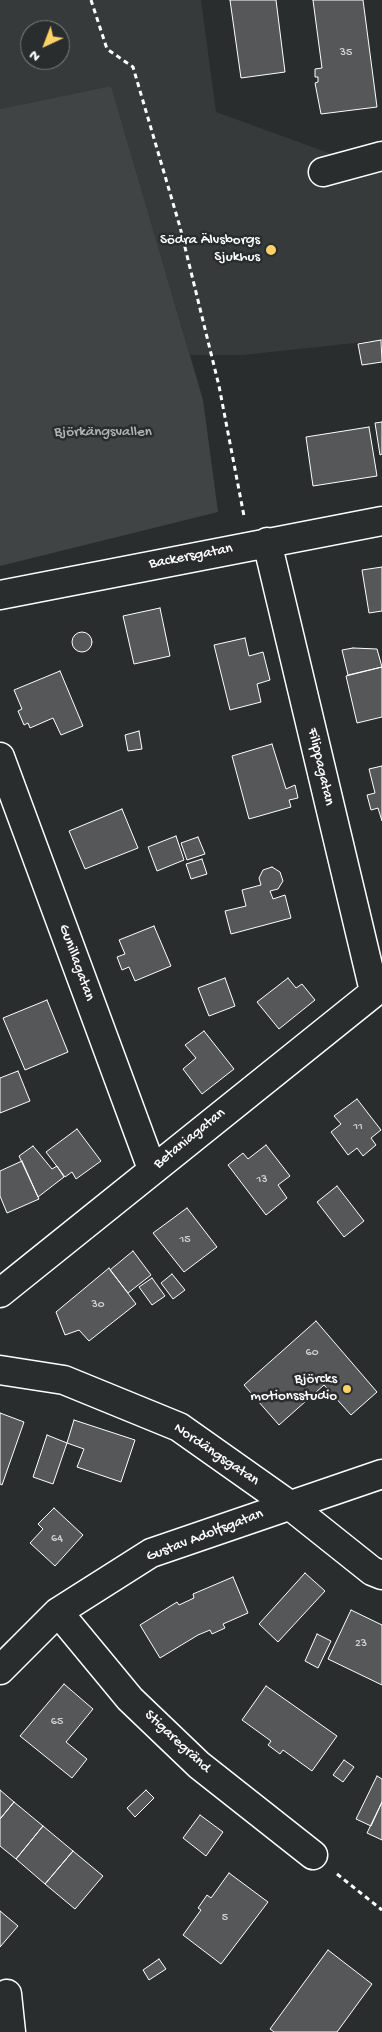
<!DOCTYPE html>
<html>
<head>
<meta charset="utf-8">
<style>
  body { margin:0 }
  #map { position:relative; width:382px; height:2032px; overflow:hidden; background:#2a2d2e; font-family:"Gochi Hand",sans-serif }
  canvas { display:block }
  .north { position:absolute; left:20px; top:20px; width:50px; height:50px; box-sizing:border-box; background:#2a2d2e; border:1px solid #7f8182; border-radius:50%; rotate:223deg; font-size:14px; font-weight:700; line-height:20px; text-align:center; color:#fff }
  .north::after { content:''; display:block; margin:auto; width:18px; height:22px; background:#ffd166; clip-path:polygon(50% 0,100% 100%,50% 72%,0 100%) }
</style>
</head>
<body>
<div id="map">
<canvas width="382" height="2032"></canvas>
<div class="north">N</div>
</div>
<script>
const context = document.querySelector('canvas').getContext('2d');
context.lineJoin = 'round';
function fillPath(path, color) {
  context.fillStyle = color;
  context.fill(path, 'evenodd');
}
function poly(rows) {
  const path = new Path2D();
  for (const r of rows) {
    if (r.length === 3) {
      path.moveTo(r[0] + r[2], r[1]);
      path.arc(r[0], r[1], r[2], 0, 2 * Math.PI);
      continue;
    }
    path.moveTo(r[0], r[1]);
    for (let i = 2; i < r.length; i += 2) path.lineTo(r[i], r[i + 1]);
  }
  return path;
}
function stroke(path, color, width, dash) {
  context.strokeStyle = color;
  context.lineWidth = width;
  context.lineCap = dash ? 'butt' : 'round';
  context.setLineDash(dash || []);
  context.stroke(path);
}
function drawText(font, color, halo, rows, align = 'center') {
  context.font = font + ' "Gochi Hand",sans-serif';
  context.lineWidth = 5;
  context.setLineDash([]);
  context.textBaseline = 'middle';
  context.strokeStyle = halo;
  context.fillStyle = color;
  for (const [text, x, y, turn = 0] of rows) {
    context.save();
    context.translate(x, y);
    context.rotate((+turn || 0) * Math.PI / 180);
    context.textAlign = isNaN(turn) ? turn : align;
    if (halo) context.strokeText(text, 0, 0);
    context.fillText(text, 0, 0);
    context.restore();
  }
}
const built = poly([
  [0,0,201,0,216,112,348,160,382,148,382,340,243,355,190,355,111,86,0,109],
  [30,30,60,30,60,60,30,60]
]);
const green = poly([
  [111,86,203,400,218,512,0,566,0,109]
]);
const building = poly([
  [230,0,276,0,285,72,241,78,230,0],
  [313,0,363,0,377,107,321,114,315,83,318,82,318,77,315,77,315,69,322,68,313,0],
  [381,340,382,362,362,365,358,344,381,340],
  [382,422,382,454,380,455,375,423,382,422],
  [369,427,377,476,313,486,306,437,369,427],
  [382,567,382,611,369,613,362,570,382,567],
  [160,608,170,656,134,664,123,616,160,608],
  [82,642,10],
  [245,638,249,656,263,652,270,680,257,684,261,702,230,710,214,645,245,638],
  [353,648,377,649,382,667,348,675,342,650,353,648],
  [382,667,382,717,357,723,346,676,382,667],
  [60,671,83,726,61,735,53,718,30,728,28,723,24,725,18,711,22,709,14,690,60,671],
  [139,731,142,749,128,751,125,735,139,731],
  [272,744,286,789,295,785,298,798,289,800,291,807,249,819,232,756,272,744],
  [382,766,382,821,378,808,371,810,367,795,375,793,369,769,382,766],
  [122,809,138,848,85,869,69,831,122,809],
  [176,836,184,860,157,871,148,847,176,836],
  [198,837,205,854,187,860,181,843,198,837],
  [202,859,207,874,191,879,186,864,202,859],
  [272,867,280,872,283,881,278,889,270,891,273,899,285,895,291,918,231,934,225,911,246,906,242,890,261,885,259,878,263,870,272,867],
  [154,926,171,966,135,981,129,967,122,970,117,957,125,954,119,940,154,926],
  [225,978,235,1006,209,1016,198,988,225,978],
  [288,978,296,988,302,984,315,1000,279,1029,257,1002,288,978],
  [47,1000,68,1052,25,1070,3,1018,47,1000],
  [204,1031,234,1069,202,1094,183,1069,196,1058,185,1045,204,1031],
  [18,1071,30,1101,0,1113,0,1078,18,1071],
  [357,1099,381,1130,371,1138,376,1145,363,1156,357,1148,348,1155,331,1132,341,1124,334,1116,357,1099],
  [77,1129,101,1161,76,1179,72,1172,65,1177,46,1152,77,1129],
  [266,1145,290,1176,278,1185,287,1198,266,1215,228,1165,243,1153,248,1159,266,1145],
  [33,1146,52,1169,57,1166,64,1177,38,1197,19,1156,33,1146],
  [22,1161,39,1199,7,1213,0,1196,0,1171,22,1161],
  [337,1186,364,1221,344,1237,317,1202,337,1186],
  [187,1208,217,1247,184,1272,153,1233,187,1208],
  [133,1251,151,1275,128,1293,110,1270,133,1251],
  [109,1268,136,1304,89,1341,79,1330,65,1335,56,1312,109,1268],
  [172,1274,185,1290,173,1299,161,1283,172,1274],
  [152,1278,165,1296,152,1305,139,1287,152,1278],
  [316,1321,377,1392,351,1415,324,1385,279,1425,244,1385,316,1321],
  [0,1413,24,1422,2,1485,0,1484,0,1413],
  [74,1420,135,1440,121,1482,77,1467,84,1449,67,1443,74,1420],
  [47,1435,67,1443,53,1484,33,1477,47,1435],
  [54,1508,83,1535,55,1566,30,1543,43,1529,38,1524,54,1508],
  [305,1573,325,1591,278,1642,259,1624,305,1573],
  [233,1577,248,1613,223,1624,225,1628,212,1634,210,1630,198,1635,160,1658,140,1625,177,1602,179,1605,194,1598,193,1594,233,1577],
  [351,1610,382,1625,382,1685,328,1659,351,1610],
  [317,1634,331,1641,318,1668,305,1661,317,1634],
  [64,1684,93,1709,66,1742,87,1759,72,1778,20,1736,64,1684],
  [266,1686,337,1736,312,1771,283,1750,280,1754,268,1745,271,1741,242,1720,266,1686],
  [344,1760,354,1767,343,1782,333,1775,344,1760],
  [377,1776,382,1779,382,1802,371,1826,356,1819,377,1776],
  [0,1790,14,1802,0,1819,0,1790],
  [146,1790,154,1798,135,1817,127,1808,146,1790],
  [14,1802,43,1826,16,1859,0,1846,0,1819,14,1802],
  [382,1802,382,1840,367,1833,382,1802],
  [200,1815,223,1832,206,1856,183,1838,200,1815],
  [43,1826,73,1851,45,1884,16,1859,43,1826],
  [73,1851,103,1876,75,1909,45,1884,73,1851],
  [229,1873,268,1902,221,1964,183,1935,201,1910,198,1908,207,1895,211,1898,229,1873],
  [0,1911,18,1926,0,1947,0,1911],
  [328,1950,372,1984,337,2032,274,2032,270,2029,328,1950],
  [159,1959,166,1969,149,1980,143,1970,159,1959]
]);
const path = poly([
  [91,0,107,49,133,67,180,227,219,386,244,516],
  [337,1874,382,1910]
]);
const minor = poly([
  [323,172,382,156],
  [267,542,374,991],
  [0,595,382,521],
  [0,757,152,1169],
  [0,1293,382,986],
  [0,1370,64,1380,179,1427,288,1504,372,1571,382,1575],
  [58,1612,130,1699,199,1765,313,1855],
  [0,1670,58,1612,151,1553,382,1474],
  [7,1994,11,2032]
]);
const markers = [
  [271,250,6,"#ffd166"],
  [347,1389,5,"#ffd166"]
];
const numberNames = [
  ["35",346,53],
  ["11",358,1127],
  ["13",262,1180],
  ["15",185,1240],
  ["30",98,1305],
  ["60",312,1353],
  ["64",57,1539],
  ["23",361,1644],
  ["65",57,1722],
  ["5",225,1918]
];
const poiNames = [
  ["Södra Älvsborgs",260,241],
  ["Sjukhus",260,258],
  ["Björcks",337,1380],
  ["motionsstudio",337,1397]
];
const parkNames = [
  ["Björkängsvallen",103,433]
];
const streetNames = [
  ["Backersgatan",191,557,-11],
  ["Filippagatan",320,767,77],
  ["Gunillagatan",76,963,70],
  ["Betaniagatan",190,1139,-39],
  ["Nordängsgatan",216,1455,34],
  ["Gustav Adolfsgatan",205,1536,-21],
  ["Stigaregränd",177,1742,43]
];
fillPath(built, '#373a3b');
fillPath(green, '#414445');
fillPath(building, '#555758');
stroke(building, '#fff', 1);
stroke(minor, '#fff', 31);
stroke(path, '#fff', 3, [5, 4]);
stroke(minor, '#2a2d2e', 28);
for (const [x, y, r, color] of markers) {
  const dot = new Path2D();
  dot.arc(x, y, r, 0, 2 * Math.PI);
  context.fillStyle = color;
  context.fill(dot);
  stroke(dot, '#2a2d2e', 2);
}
drawText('12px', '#d4d5d5', null, numberNames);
drawText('15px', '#fff', '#2a2d2e', poiNames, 'right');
drawText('15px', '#b3b4b5', '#2a2d2e', parkNames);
drawText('15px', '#fff', '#2a2d2e', streetNames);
</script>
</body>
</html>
